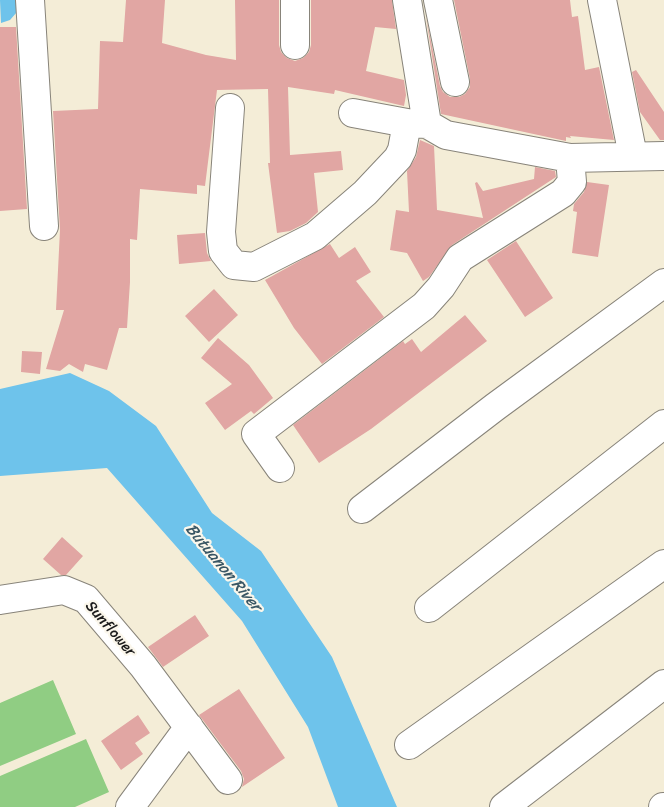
<!DOCTYPE html>
<html>
<head>
<meta charset="utf-8">
<style>
  body { margin:0 }
  canvas { display:block; background:#f4edd7 }
</style>
</head>
<body>
<canvas width="664" height="807"></canvas>
<script>
const context = document.querySelector('canvas').getContext('2d');
context.lineJoin = 'round';
function fillPath(path, color) {
  context.fillStyle = color;
  context.fill(path, 'evenodd');
}
function poly(rows) {
  const path = new Path2D();
  for (const r of rows) {
    path.moveTo(r[0], r[1]);
    for (let i = 2; i < r.length; i += 2) path.lineTo(r[i], r[i + 1]);
  }
  return path;
}
function stroke(path, color, width, dash) {
  context.strokeStyle = color;
  context.lineWidth = width;
  context.lineCap = dash ? 'butt' : 'round';
  context.setLineDash(dash || []);
  context.stroke(path);
}
function drawText(font, color, halo, rows, align = 'center') {
  context.font = font + ' Sriracha,sans-serif';
  context.lineWidth = 4.5;
  context.setLineDash([]);
  context.textBaseline = 'middle';
  context.strokeStyle = halo;
  context.fillStyle = color;
  for (const [text, x, y, turn = 0] of rows) {
    context.save();
    context.translate(x, y);
    context.rotate((+turn || 0) * Math.PI / 180);
    context.textAlign = isNaN(turn) ? turn : align;
    if (halo) context.strokeText(text, 0, 0);
    context.fillText(text, 0, 0);
    context.restore();
  }
}
const green = poly([
  [53,680,76,734,0,766,0,703],
  [86,739,109,792,75,807,0,807,0,776]
]);
const water = poly([
  [0,0,15,0,18,5,17,12,10,20,1,23],
  [70,373,109,391,156,426,212,513,261,551,332,657,397,807,338,807,308,727,242,621,107,468,0,476,0,389]
]);
const building = poly([
  [126,0,165,0,162,43,206,55,236,60,235,0,279,0,279,45,281,52,287,58,295,61,303,58,309,52,311,45,311,0,392,0,396,29,375,27,366,71,404,80,406,95,404,106,335,90,334,94,288,87,290,155,341,151,343,170,314,173,318,212,306,223,290,231,277,233,268,163,270,163,268,89,217,90,205,186,197,185,197,194,140,189,137,240,130,239,130,282,127,328,119,328,107,370,85,364,83,372,69,364,60,371,46,369,64,310,56,310,60,230,53,111,98,109,100,41,123,42],
  [454,0,570,0,572,17,578,16,585,70,599,67,614,140,570,136,571,138,566,137,566,141,441,114,426,17,440,86,443,92,450,97,459,97,465,94,470,87,470,79],
  [0,27,16,27,27,209,0,211],
  [636,70,664,112,664,140,660,140,640,112,632,72],
  [420,140,434,146,437,210,483,218,475,183,477,182,483,191,534,179,535,167,555,171,556,177,452,245,429,277,423,281,407,253,390,250,396,210,409,212,407,171,416,157],
  [587,182,609,185,598,257,572,253,577,212,573,211,574,204,584,192],
  [205,233,207,253,211,261,179,264,177,235],
  [516,241,553,298,525,317,487,260],
  [330,244,339,258,355,247,371,272,356,281,384,317,322,364,294,328,265,280],
  [214,289,238,315,209,342,185,316],
  [465,315,487,341,371,429,319,463,293,425,403,341,405,344,412,339,421,352],
  [218,338,249,365,273,398,254,414,251,411,225,430,205,403,232,384,201,358],
  [22,351,42,352,40,374,21,372],
  [62,537,83,556,66,575,61,575,43,559],
  [195,615,209,636,163,667,148,647],
  [239,689,285,758,242,787,244,779,241,771,199,715],
  [138,715,150,733,135,743,143,754,121,770,101,741]
]);
const minor = poly([
  [30,0,44,226],
  [295,0,295,45],
  [407,0,427,124],
  [438,0,455,82],
  [602,0,633,156],
  [230,108,221,232,223,251,234,265,254,267,315,236,365,193,398,158,402,150,407,123],
  [353,113,407,123,427,124,446,135,570,158,664,156],
  [280,468,256,434,424,306,441,287,460,258,563,193,572,182,570,158],
  [362,509,495,407,664,283],
  [0,600,64,590,86,599,143,666,228,780],
  [429,608,664,424],
  [409,745,664,564],
  [130,807,189,727],
  [504,807,664,684],
  [663,807,664,807]
]);
const streetNames = [
  ["Sunflower",110,629,49]
];
const waterNames = [
  ["Butuanon River",223,568,50]
];
fillPath(green, '#90cd83');
fillPath(water, '#6ec3eb');
fillPath(building, '#e1a6a3');
stroke(minor, '#88847a', 30);
stroke(minor, '#fff', 28);
drawText('15px', '#1c1c1c', '#fbf7ec', streetNames);
drawText('italic 16px', '#395664', '#fbf7ec', waterNames);
</script>
</body>
</html>
